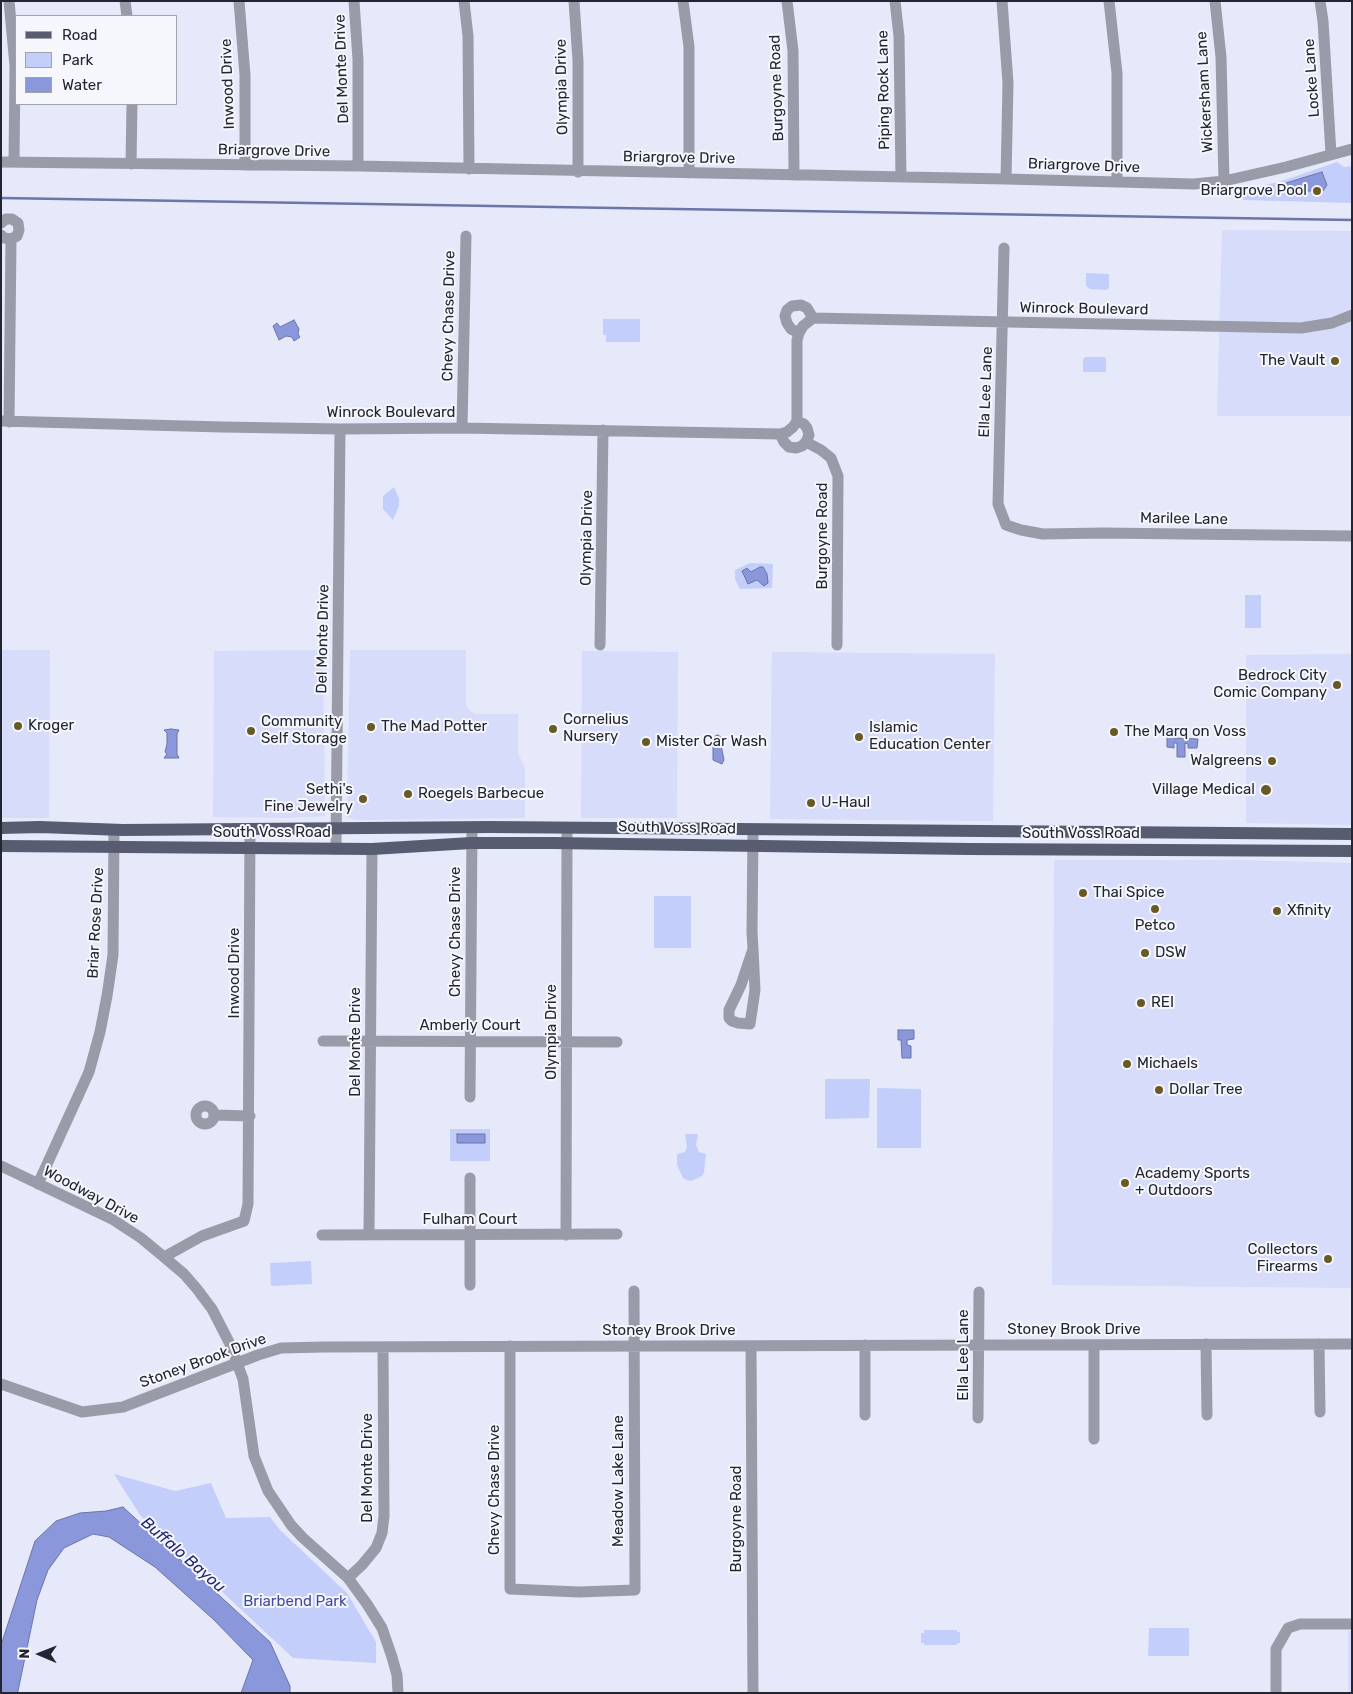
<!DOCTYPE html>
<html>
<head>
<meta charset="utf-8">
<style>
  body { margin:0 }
  #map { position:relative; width:1353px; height:1694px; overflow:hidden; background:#e5e9fa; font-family:Rubik,sans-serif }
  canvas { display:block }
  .frame { position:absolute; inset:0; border:2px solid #232530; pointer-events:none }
  .legend { position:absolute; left:15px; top:15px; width:162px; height:90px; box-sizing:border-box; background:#f5f7fd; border:1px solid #a1a3ab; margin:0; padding:6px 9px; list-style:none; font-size:15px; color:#232530 }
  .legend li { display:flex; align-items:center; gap:10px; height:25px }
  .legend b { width:25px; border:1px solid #a1a3ab }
  .north { position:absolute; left:15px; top:1629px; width:50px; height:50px; -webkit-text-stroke:4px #f5f7fd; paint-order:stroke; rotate:271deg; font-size:14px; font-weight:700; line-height:20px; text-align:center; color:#232530 }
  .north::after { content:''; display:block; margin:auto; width:18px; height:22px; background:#232530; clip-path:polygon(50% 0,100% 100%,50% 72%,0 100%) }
</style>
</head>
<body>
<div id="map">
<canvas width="1353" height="1694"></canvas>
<div class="frame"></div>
<ul class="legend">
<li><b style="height:6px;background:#575c70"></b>Road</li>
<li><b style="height:14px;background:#c4cefb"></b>Park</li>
<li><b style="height:14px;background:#8a97db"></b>Water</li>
</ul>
<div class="north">N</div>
</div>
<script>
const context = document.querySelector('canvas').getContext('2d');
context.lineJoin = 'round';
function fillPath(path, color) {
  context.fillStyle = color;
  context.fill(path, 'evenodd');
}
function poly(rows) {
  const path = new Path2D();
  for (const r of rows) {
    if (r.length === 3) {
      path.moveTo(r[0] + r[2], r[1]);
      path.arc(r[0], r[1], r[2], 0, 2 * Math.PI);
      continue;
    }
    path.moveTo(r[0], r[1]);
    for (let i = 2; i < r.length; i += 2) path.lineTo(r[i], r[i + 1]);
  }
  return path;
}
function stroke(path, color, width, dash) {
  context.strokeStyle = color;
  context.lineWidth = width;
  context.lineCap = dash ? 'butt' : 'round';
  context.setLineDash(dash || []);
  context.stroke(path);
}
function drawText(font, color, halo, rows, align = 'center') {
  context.font = font + ' Rubik,sans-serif';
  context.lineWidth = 4;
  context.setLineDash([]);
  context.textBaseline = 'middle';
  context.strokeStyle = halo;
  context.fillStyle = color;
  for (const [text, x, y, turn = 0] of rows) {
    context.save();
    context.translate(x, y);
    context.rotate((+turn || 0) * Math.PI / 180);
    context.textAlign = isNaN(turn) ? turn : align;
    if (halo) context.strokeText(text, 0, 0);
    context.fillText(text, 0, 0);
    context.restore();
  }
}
const built = poly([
  [1222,230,1352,231,1352,416,1217,416],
  [1,650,50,650,49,818,1,818],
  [323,650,325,816,287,818,213,817,214,651],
  [350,650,466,650,466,703,468,709,475,714,518,714,518,753,525,768,525,818,356,820,347,817],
  [582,651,678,652,677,818,581,818],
  [772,652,995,654,993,821,770,819],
  [1352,654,1352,825,1246,823,1246,655],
  [1054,860,1238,860,1352,863,1352,1288,1052,1285],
  [1348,1631,1352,1631,1352,1693,1348,1693]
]);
const green = poly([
  [1337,162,1344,167,1352,166,1352,203,1243,200,1242,190,1279,182],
  [1086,273,1109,274,1109,288,1106,290,1090,289,1086,286],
  [603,319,640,319,640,342,606,342,606,335,603,335],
  [1086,357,1103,357,1106,358,1106,372,1083,372,1083,359],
  [394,487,399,499,399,506,393,520,383,509,383,496],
  [750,563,773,564,772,588,740,589,735,579,735,570],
  [1245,595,1261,595,1261,628,1245,628],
  [654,896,691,896,691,948,654,948],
  [825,1079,870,1079,869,1118,825,1119],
  [877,1088,921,1089,921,1148,877,1148],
  [450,1129,490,1129,490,1161,450,1161],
  [685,1134,698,1134,696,1145,699,1152,706,1154,704,1172,702,1176,694,1180,689,1181,683,1178,677,1165,677,1154,685,1152,687,1147],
  [311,1261,312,1284,271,1286,270,1263],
  [114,1474,175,1491,211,1483,226,1518,270,1517,280,1530,347,1593,376,1642,376,1663,293,1658,140,1515],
  [1149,1628,1189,1628,1189,1656,1148,1656],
  [924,1630,957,1630,957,1632,960,1632,960,1643,957,1643,957,1645,924,1645,924,1643,921,1643,921,1633,924,1633]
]);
const water = poly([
  [1322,172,1327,185,1323,191,1297,191,1289,193,1286,183,1322,172],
  [294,320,299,329,298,334,300,337,294,341,292,337,286,336,279,340,273,326,277,323,280,327,294,320],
  [760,567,763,567,767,574,768,583,764,586,757,580,748,584,742,571,747,568,751,572,760,567],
  [171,729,179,730,177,734,177,754,179,758,164,758,167,754,165,752,167,744,167,733,164,730,171,729],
  [718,735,722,738,721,745,724,760,722,764,713,760,713,739,715,736,718,735],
  [1167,735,1174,735,1174,738,1198,739,1197,748,1188,748,1188,744,1185,743,1185,757,1177,757,1177,743,1174,743,1174,748,1167,747,1167,735],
  [898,1030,914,1030,914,1039,907,1040,907,1045,911,1046,911,1058,902,1058,901,1040,898,1040,898,1030],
  [457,1134,485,1134,485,1143,457,1143,457,1134],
  [123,1507,270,1642,290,1686,290,1693,241,1693,253,1660,213,1619,155,1567,109,1537,93,1534,64,1548,48,1570,37,1600,18,1691,17,1693,1,1693,1,1645,35,1541,56,1521,80,1513,106,1511,123,1507]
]);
const stream = poly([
  [1,198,1352,220]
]);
const minor = poly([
  [9,1,15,66,14,162],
  [125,1,127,16],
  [239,1,245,75,245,165],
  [354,1,358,60,358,166],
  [464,1,468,36,469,169],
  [574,1,578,61,578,172],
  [683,1,689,47,689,173],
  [787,1,793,51,794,175],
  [895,1,899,36,901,177],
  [1002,1,1008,83,1006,179],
  [1109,1,1117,73,1117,182],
  [1215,1,1221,57,1224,181],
  [1320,1,1323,21,1331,154],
  [1,162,358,166,1006,179,1194,184,1224,181,1286,167,1352,149],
  [131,164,132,104],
  [1,223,6,219,12,219,18,223,19,230,17,236,11,239,4,238,1,235],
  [1004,248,998,504,1006,525,1021,530,1043,534,1103,533,1352,536],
  [799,333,791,329,787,323,785,316,787,310,792,306,801,305,807,308,813,318],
  [1,421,222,427,340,429,462,428,780,434,787,432,793,427,797,421,797,340,799,333,803,326,813,318,1301,328,1332,323,1352,315],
  [9,422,11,239],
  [462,428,466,236],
  [780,434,784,442,789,447,796,448,802,446,806,442,809,435,807,428,804,424,797,421],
  [806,442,821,450,831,458,838,476,837,645],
  [600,645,603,430],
  [753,830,752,932,753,949,755,990,750,1024,738,1023,732,1021,729,1018,729,1010,741,985,753,949],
  [336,849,340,429],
  [323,1041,617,1042],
  [470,1097,472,828],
  [205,1115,9],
  [214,1115,250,1116],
  [1,1166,112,1219,141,1238,164,1257,184,1274,197,1289,212,1309,231,1346,237,1363,243,1379,254,1456,268,1491,291,1525,302,1537,348,1578,367,1604,382,1628,392,1657,397,1675,398,1693],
  [470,1178,470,1285],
  [38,1184,89,1072,100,1032,107,996,113,955,114,830],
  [322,1235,617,1234],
  [369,1235,372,849],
  [566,1235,567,829],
  [164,1257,202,1236,244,1221,248,1204,250,829],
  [1206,1344,1207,1415],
  [1319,1344,1320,1412],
  [1094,1345,1094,1439],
  [510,1346,510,1589,579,1592,635,1590,634,1291],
  [751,1346,753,1693],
  [1,1384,82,1412,123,1407,258,1355,281,1348,324,1347,1352,1344],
  [865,1415,865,1345],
  [978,1418,979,1292],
  [348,1578,362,1565,376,1548,382,1533,384,1516,383,1347],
  [1276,1693,1276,1649,1288,1628,1300,1624,1352,1624]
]);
const major = poly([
  [1,828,40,827,123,830,490,827,1352,834],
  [1,846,372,849,471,843,554,843,968,849,1352,851]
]);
const markers = [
  [1317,191,5,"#695927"],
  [1335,361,5,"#695927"],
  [1337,685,5,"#695927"],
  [18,726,5,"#695927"],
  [371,727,5,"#695927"],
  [553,729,5,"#695927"],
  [251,731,5,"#695927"],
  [1114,732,5,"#695927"],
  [859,737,5,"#695927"],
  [646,742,5,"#695927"],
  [1272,761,5,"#695927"],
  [1266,790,6,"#695927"],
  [408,794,5,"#695927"],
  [363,799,5,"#695927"],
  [811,803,5,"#695927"],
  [1083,893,5,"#695927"],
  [1155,909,5,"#695927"],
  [1277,911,5,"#695927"],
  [1145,953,5,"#695927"],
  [1141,1003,5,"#695927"],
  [1127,1064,5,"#695927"],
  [1159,1090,5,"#695927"],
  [1125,1183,5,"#695927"],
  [1328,1259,5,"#695927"]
];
const streetNames = [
  ["Del Monte Drive",342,69,-92],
  ["Locke Lane",1312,78,-94],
  ["Inwood Drive",228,84,-92],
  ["Olympia Drive",562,87,-91],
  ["Burgoyne Road",777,88,-92],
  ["Piping Rock Lane",884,90,-91],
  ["Wickersham Lane",1205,92,-93],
  ["Briargrove Drive",274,151,1],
  ["Briargrove Drive",679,158,1],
  ["Briargrove Drive",1084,166,2],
  ["Winrock Boulevard",1084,309,1],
  ["Chevy Chase Drive",449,316,-89],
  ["Ella Lee Lane",986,392,-88],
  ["Winrock Boulevard",391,413],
  ["Marilee Lane",1184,519,1],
  ["Burgoyne Road",823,536,-90],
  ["Olympia Drive",587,538,-89],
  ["Del Monte Drive",323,639,-89],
  ["South Voss Road",677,828,1],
  ["South Voss Road",272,833],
  ["South Voss Road",1081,834],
  ["Briar Rose Drive",96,923,-87],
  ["Chevy Chase Drive",456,932,-90],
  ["Inwood Drive",235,973,-90],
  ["Amberly Court",470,1026],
  ["Olympia Drive",552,1032,-90],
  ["Del Monte Drive",356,1042,-90],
  ["Woodway Drive",91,1195,28],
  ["Fulham Court",470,1220],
  ["Stoney Brook Drive",1074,1330],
  ["Stoney Brook Drive",669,1331],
  ["Ella Lee Lane",964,1355,-90],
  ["Stoney Brook Drive",203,1361,-20],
  ["Del Monte Drive",368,1468,-90],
  ["Meadow Lake Lane",619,1481,-90],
  ["Chevy Chase Drive",495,1490,-90],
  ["Burgoyne Road",737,1519,-90]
];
const poiNames = [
  ["Briargrove Pool",1307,191,"right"],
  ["The Vault",1325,361,"right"],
  ["Bedrock City",1327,676,"right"],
  ["Comic Company",1327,693,"right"],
  ["Cornelius",563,720],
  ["Nursery",563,737],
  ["Community",261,722],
  ["Self Storage",261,739],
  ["Kroger",28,726],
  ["The Mad Potter",381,727],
  ["Islamic",869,728],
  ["Education Center",869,745],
  ["The Marq on Voss",1124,732],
  ["Mister Car Wash",656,742],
  ["Walgreens",1262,761,"right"],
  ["Sethi's",353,790,"right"],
  ["Fine Jewelry",353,807,"right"],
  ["Village Medical",1255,790,"right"],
  ["Roegels Barbecue",418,794],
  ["U-Haul",821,803],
  ["Thai Spice",1093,893],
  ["Xfinity",1287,911],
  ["Petco",1155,926,"center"],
  ["DSW",1155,953],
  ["REI",1151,1003],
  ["Michaels",1137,1064],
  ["Dollar Tree",1169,1090],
  ["Academy Sports",1135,1174],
  ["+ Outdoors",1135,1191],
  ["Collectors",1318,1250,"right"],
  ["Firearms",1318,1267,"right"]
];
const parkNames = [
  ["Briarbend Park",295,1602]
];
const waterNames = [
  ["Buffalo Bayou",183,1555,41]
];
fillPath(built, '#d6dcf9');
fillPath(green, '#c4cefb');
fillPath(water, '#8a97db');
stroke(water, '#6b75a8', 1);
stroke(stream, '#6b75a8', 2.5);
stroke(minor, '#999ca8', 11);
stroke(major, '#575c70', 12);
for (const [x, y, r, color] of markers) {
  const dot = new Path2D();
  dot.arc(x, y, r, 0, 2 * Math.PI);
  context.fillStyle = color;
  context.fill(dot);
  stroke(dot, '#f5f7fd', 2);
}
drawText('15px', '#232530', '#f5f7fd', streetNames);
drawText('15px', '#232530', '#f5f7fd', poiNames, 'left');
drawText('15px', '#444c9e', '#f5f7fd', parkNames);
drawText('italic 16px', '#242675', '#f5f7fd', waterNames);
</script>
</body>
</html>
